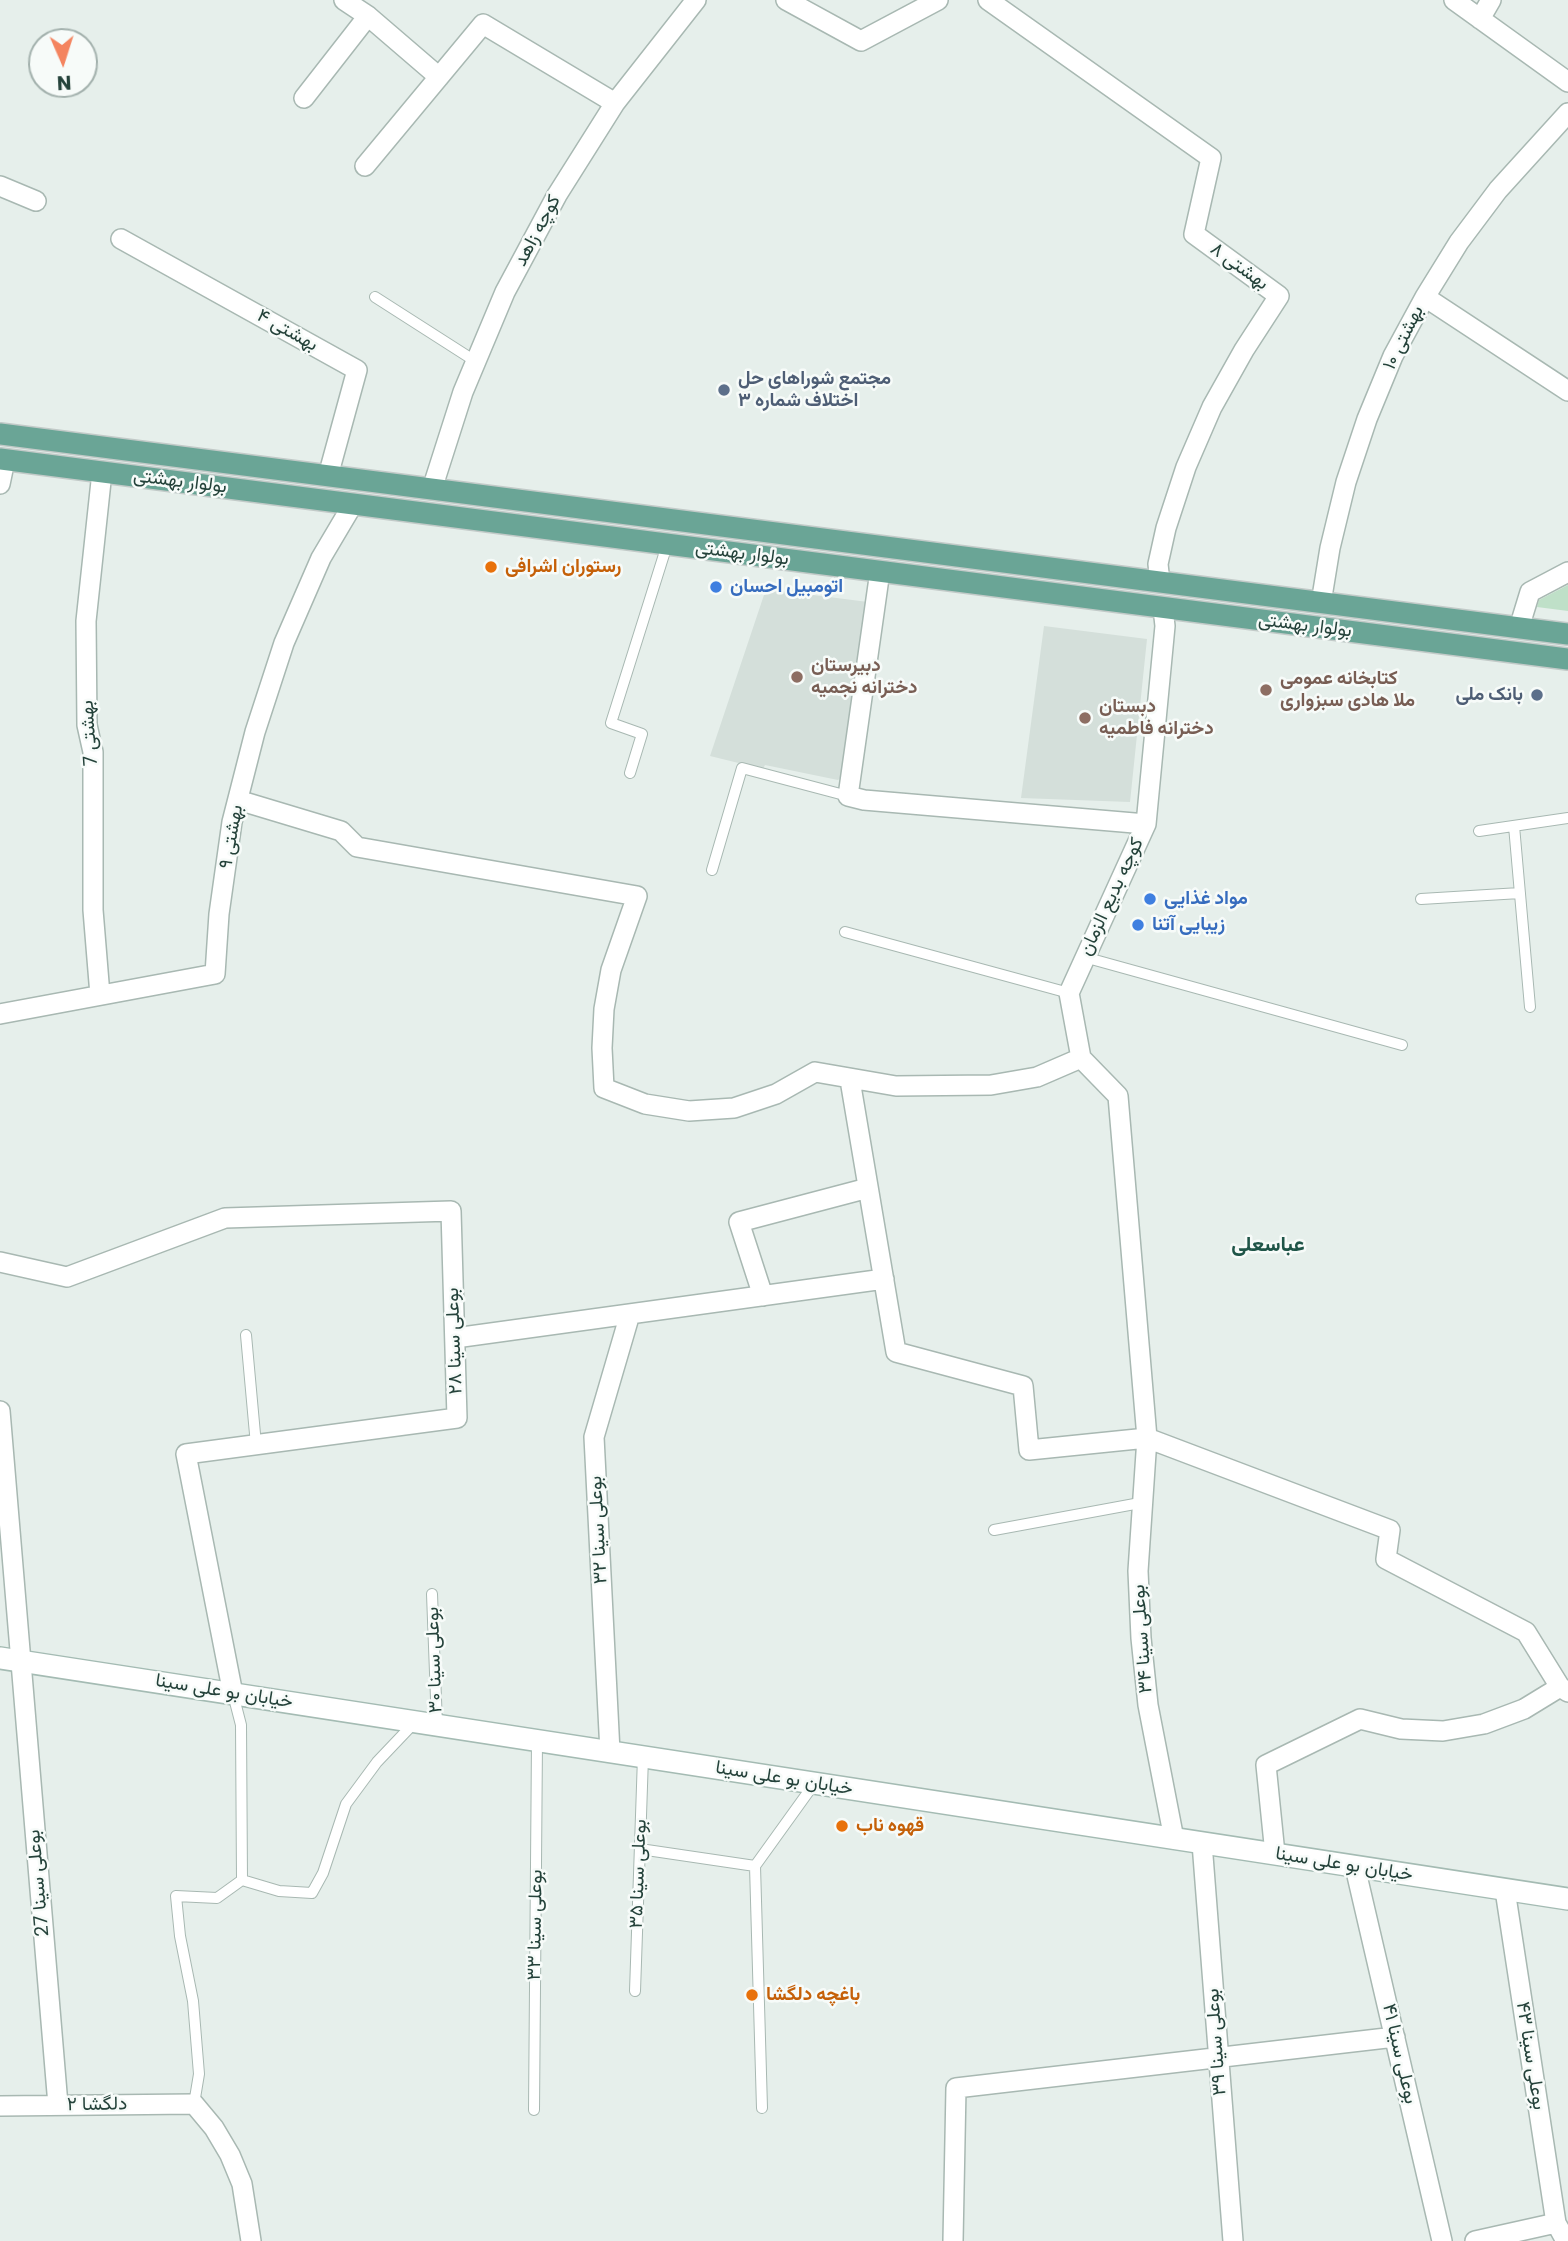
<!DOCTYPE html>
<html>
<head>
<meta charset="utf-8">
<style>
  body { margin:0 }
  #map { position:relative; width:1568px; height:2241px; overflow:hidden; background:#e6efeb; font-family:Poppins,sans-serif }
  canvas { display:block }
  .north { position:absolute; left:28px; top:28px; width:70px; height:70px; box-sizing:border-box; background:#f7fbf9; border:2px solid #a3b1ad; border-radius:50%; rotate:177deg; font-size:19px; font-weight:700; line-height:28px; text-align:center; color:#24423a }
  .north::after { content:''; display:block; margin:auto; width:24px; height:32px; background:#f4845f; clip-path:polygon(50% 0,100% 100%,50% 72%,0 100%) }
</style>
</head>
<body>
<div id="map">
<canvas width="1568" height="2241"></canvas>
<div class="north">N</div>
</div>
<script>
const context = document.querySelector('canvas').getContext('2d');
context.lineJoin = 'round';
function fillPath(path, color) {
  context.fillStyle = color;
  context.fill(path, 'evenodd');
}
function poly(rows) {
  const path = new Path2D();
  for (const r of rows) {
    path.moveTo(r[0], r[1]);
    for (let i = 2; i < r.length; i += 2) path.lineTo(r[i], r[i + 1]);
  }
  return path;
}
function stroke(path, color, width, dash) {
  context.strokeStyle = color;
  context.lineWidth = width;
  context.lineCap = dash ? 'butt' : 'round';
  context.setLineDash(dash || []);
  context.stroke(path);
}
function drawText(font, color, halo, rows, align = 'center') {
  context.font = font + ' Poppins,Vazirmatn,sans-serif';
  context.lineWidth = 5;
  context.setLineDash([]);
  context.textBaseline = 'middle';
  context.strokeStyle = halo;
  context.fillStyle = color;
  for (const [text, x, y, turn = 0] of rows) {
    context.save();
    context.translate(x, y);
    context.rotate((+turn || 0) * Math.PI / 180);
    context.textAlign = isNaN(turn) ? turn : align;
    if (halo) context.strokeText(text, 0, 0);
    context.fillText(text, 0, 0);
    context.restore();
  }
}
const built = poly([
  [766,589,868,602,843,776,838,780,765,765,763,769,710,756],
  [1044,626,1147,639,1130,802,1021,798]
]);
const green = poly([
  [1568,585,1568,611,1537,607,1539,600]
]);
const service = poly([
  [375,297,475,361],
  [630,773,642,734,611,723,667,545],
  [1514,826,1530,1007],
  [1479,831,1568,818],
  [712,870,742,768,848,796],
  [1421,899,1520,893],
  [845,932,1069,993],
  [1084,957,1402,1045],
  [246,1335,256,1445],
  [994,1530,1140,1503],
  [432,1594,437,1725],
  [233,1694,241,1725,242,1880,279,1891,312,1893,323,1873,346,1804,377,1762,415,1722],
  [640,1849,755,1866],
  [635,1991,643,1757],
  [194,2104,199,2074,193,2001,180,1936,176,1896,217,1898,242,1880],
  [762,2108,755,1866,814,1784],
  [534,2110,537,1741]
]);
const minor = poly([
  [344,0,368,16,439,77],
  [786,0,861,41,938,0],
  [988,0,1211,158,1194,234,1279,296,1244,350,1212,407,1186,467,1166,528,1158,564,1160,582],
  [1454,0,1568,82],
  [1480,19,1491,0],
  [304,98,368,16],
  [365,166,483,24,615,103],
  [0,186,36,201],
  [121,239,357,370,328,476],
  [1425,297,1568,391],
  [0,484,5,460],
  [432,489,463,392,505,292,557,195,615,103,696,0],
  [880,571,848,796,864,800,1146,824],
  [1321,603,1330,548,1346,482,1367,419,1393,356,1425,297,1459,242,1498,190,1568,113],
  [1519,628,1530,592,1568,572],
  [238,800,341,831,357,847,637,896,611,970,604,1009,602,1048,604,1088,645,1104,689,1111,734,1108,776,1094,815,1072,896,1086,991,1085,1037,1077,1081,1058],
  [100,995,93,910,93,752,87,725,86,621,102,472],
  [0,1014,215,974,219,914,232,822,255,732,284,643,321,558,353,504],
  [1081,1058,1118,1096,1147,1438,1138,1571,1141,1638,1148,1705,1174,1839],
  [1081,1058,1069,993,1146,824,1165,626,1163,608],
  [850,1080,896,1352,1023,1386,1029,1450,1147,1438,1390,1530,1386,1559,1526,1632,1560,1687,1568,1692],
  [0,1262,67,1277,225,1218,451,1211,457,1418,186,1454,233,1694],
  [763,1296,739,1222,868,1188],
  [455,1338,884,1279],
  [0,1411,58,2105],
  [610,1752,594,1437,630,1314],
  [1202,1843,1233,2241],
  [1275,1854,1266,1765,1360,1719,1401,1729,1443,1731,1484,1724,1524,1709,1560,1687],
  [1355,1867,1442,2241],
  [1505,1890,1556,2223,1566,2241],
  [0,2106,194,2104,214,2128,230,2155,242,2184,251,2241],
  [953,2241,956,2088,1395,2037],
  [1475,2241,1556,2223]
]);
const secondary = poly([
  [0,1658,1568,1899]
]);
const primary = poly([
  [0,434,1568,634],
  [0,459,1568,659]
]);
const markers = [
  [724,390,7,"#5c6f8a"],
  [491,567,7,"#e8710a"],
  [716,587,7,"#3f7fe0"],
  [797,677,7,"#8d6e63"],
  [1266,690,7,"#8d6e63"],
  [1537,695,7,"#5c6f8a"],
  [1085,718,7,"#8d6e63"],
  [1150,899,7,"#3f7fe0"],
  [1138,925,7,"#3f7fe0"],
  [842,1826,7,"#e8710a"],
  [752,1995,7,"#e8710a"]
];
const streetNames = [
  ["کوچه زاهد",538,231,-62],
  ["بهشتی ۸",1239,267,36],
  ["بهشتی ۴",287,331,29],
  ["بهشتی ۱۰",1404,338,-64],
  ["بولوار بهشتی",180,482,7],
  ["بولوار بهشتی",742,554,7],
  ["بولوار بهشتی",1305,626,7],
  ["بهشتی 7",90,733,-94],
  ["بهشتی ۹",232,837,-80],
  ["کوچه بدیع الزمان",1112,897,-65],
  ["بوعلی سینا ۲۸",455,1341,-92],
  ["بوعلی سینا ۳۲",599,1530,-93],
  ["بوعلی سینا ۳۴",1143,1639,-94],
  ["بوعلی سینا ۳۰",435,1660,-92],
  ["خیابان بو علی سینا",224,1692,9],
  ["خیابان بو علی سینا",784,1779,9],
  ["خیابان بو علی سینا",1344,1865,9],
  ["بوعلی سینا ۳۵",639,1874,-88],
  ["بوعلی سینا 27",39,1883,-95],
  ["بوعلی سینا ۳۳",536,1925,-89],
  ["بوعلی سینا ۳۹",1217,2042,-94],
  ["بوعلی سینا ۴۱",1399,2054,77],
  ["بوعلی سینا ۴۳",1530,2056,81],
  ["دلگشا ۲",97,2105,-1]
];
const serviceNames = [
  ["مجتمع شوراهای حل",738,379],
  ["اختلاف شماره ۳",738,401],
  ["بانک ملی",1523,695,"right"]
];
const foodNames = [
  ["رستوران اشرافی",505,567],
  ["قهوه ناب",856,1826],
  ["باغچه دلگشا",766,1995]
];
const shopNames = [
  ["اتومبیل احسان",730,587],
  ["مواد غذایی",1164,899],
  ["زیبایی آتنا",1152,925]
];
const educationNames = [
  ["دبیرستان",811,666],
  ["دخترانه نجمیه",811,688],
  ["کتابخانه عمومی",1280,679],
  ["ملا هادی سبزواری",1280,701],
  ["دبستان",1099,707],
  ["دخترانه فاطمیه",1099,729]
];
const neighbourhoodNames = [
  ["عباسعلی",1268,1246]
];
fillPath(built, '#d4dfda');
fillPath(green, '#bfe0c8');
stroke(service, '#a8b8b2', 12);
stroke(minor, '#a8b8b2', 22);
stroke(secondary, '#a4bbb3', 24);
stroke(primary, '#c2cac8', 24);
stroke(service, '#fff', 10);
stroke(minor, '#fff', 19);
stroke(secondary, '#fff', 21);
stroke(primary, '#6aa596', 21);
for (const [x, y, r, color] of markers) {
  const dot = new Path2D();
  dot.arc(x, y, r, 0, 2 * Math.PI);
  context.fillStyle = color;
  context.fill(dot);
  stroke(dot, '#f7fbf9', 2.5);
}
drawText('19px', '#24423a', '#f7fbf9', streetNames);
drawText('bold 19px', '#4e5e75', '#f7fbf9', serviceNames, 'left');
drawText('bold 19px', '#c56008', '#f7fbf9', foodNames, 'left');
drawText('bold 19px', '#366cbe', '#f7fbf9', shopNames, 'left');
drawText('bold 19px', '#785e54', '#f7fbf9', educationNames, 'left');
drawText('bold 21px', '#1f5548', '#f7fbf9', neighbourhoodNames);
</script>
</body>
</html>
